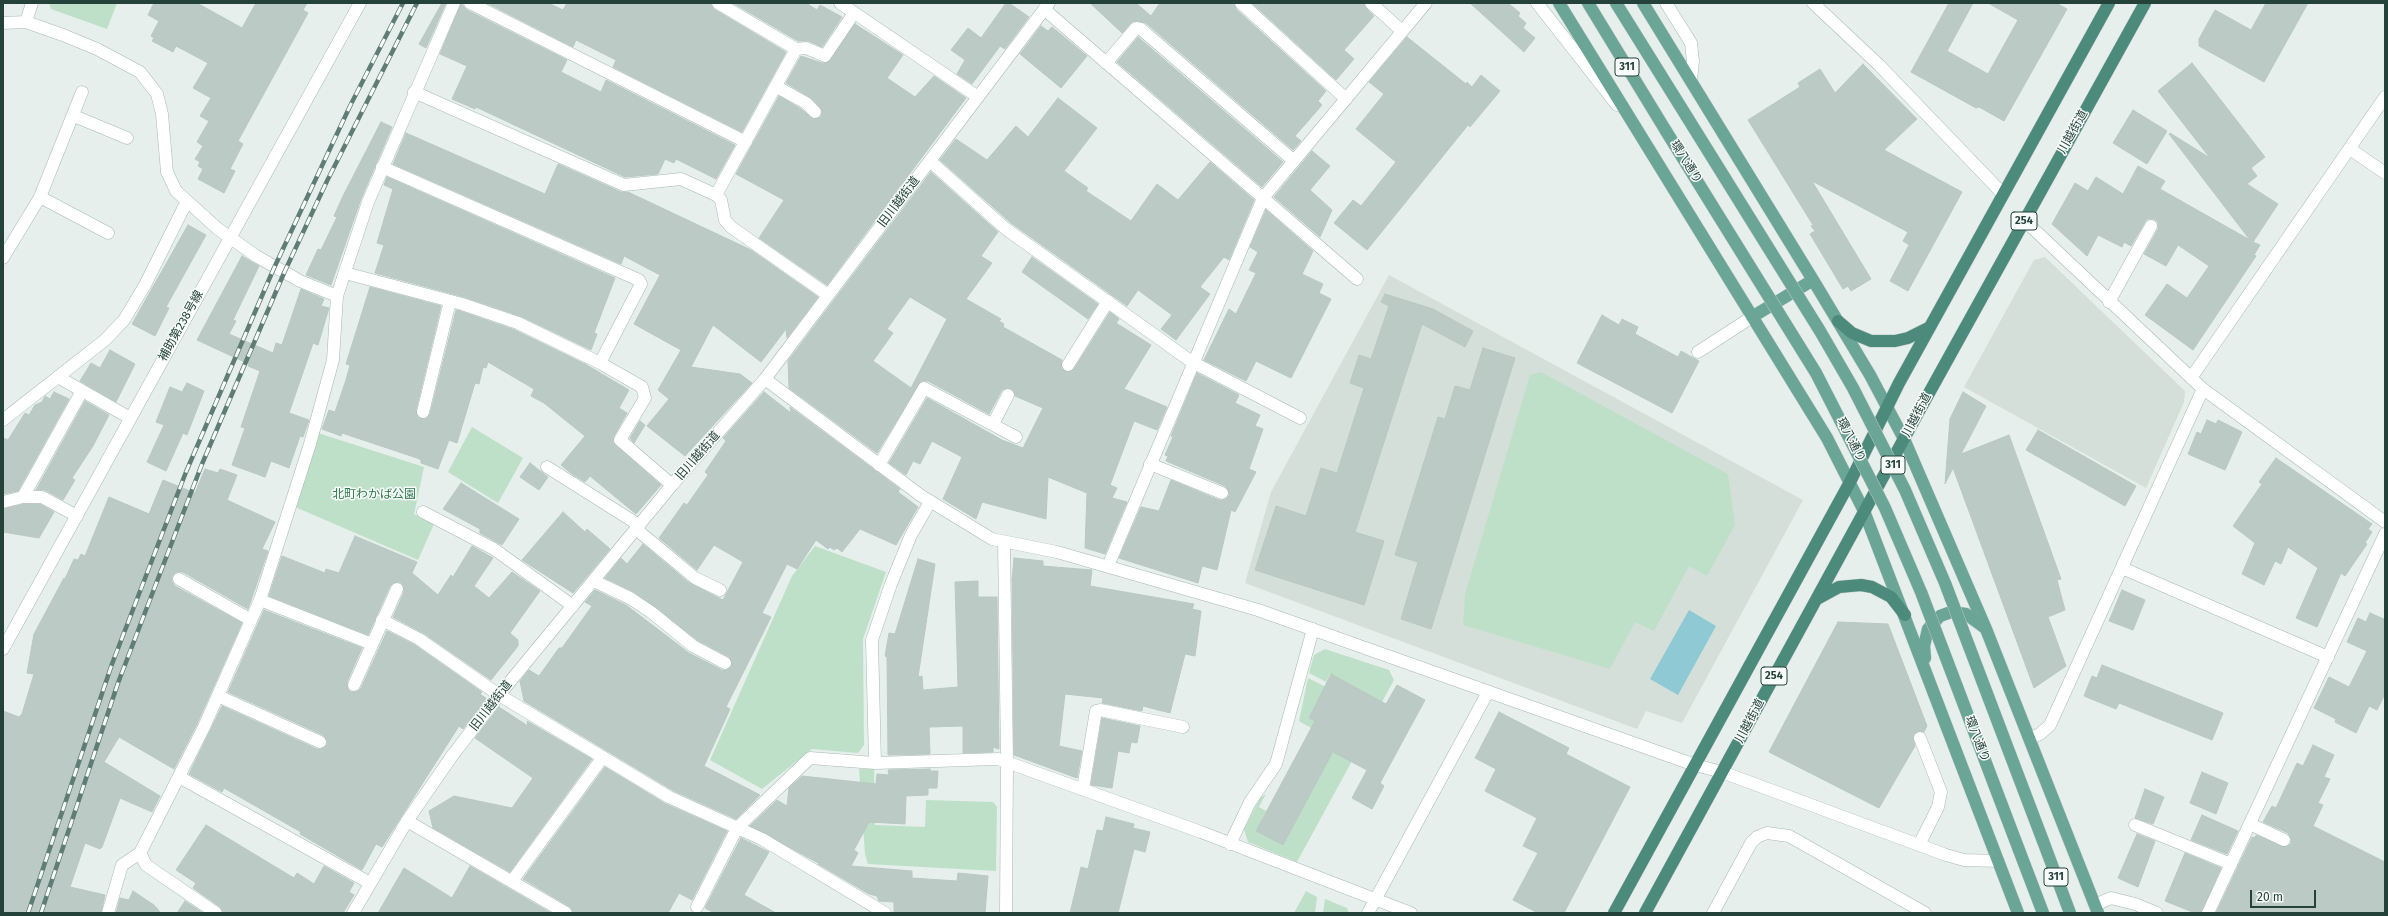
<!DOCTYPE html>
<html>
<head>
<meta charset="utf-8">
<style>
  body { margin:0 }
  #map { position:relative; width:2388px; height:916px; overflow:hidden; background:#e6efeb; font-family:"Fira Sans",sans-serif }
  canvas { display:block }
  .frame { position:absolute; inset:0; border:4px solid #24423a; pointer-events:none }
  .scale { position:absolute; left:2250px; top:890px; width:66px; height:18px; box-sizing:border-box; border:2px solid #24423a; border-top:0; padding-left:5px; font-size:12px; line-height:14px; white-space:nowrap; color:#24423a; -webkit-text-stroke:3px #f7fbf9; paint-order:stroke }
</style>
</head>
<body>
<div id="map">
<canvas width="2388" height="916"></canvas>
<div class="frame"></div>
<div class="scale">20 m</div>
</div>
<script>
const context = document.querySelector('canvas').getContext('2d');
context.lineJoin = 'round';
function fillPath(path, color) {
  context.fillStyle = color;
  context.fill(path, 'evenodd');
}
function poly(rows) {
  const path = new Path2D();
  for (const r of rows) {
    path.moveTo(r[0], r[1]);
    for (let i = 2; i < r.length; i += 2) path.lineTo(r[i], r[i + 1]);
  }
  return path;
}
function stroke(path, color, width, dash) {
  context.strokeStyle = color;
  context.lineWidth = width;
  context.lineCap = dash ? 'butt' : 'round';
  context.setLineDash(dash || []);
  context.stroke(path);
}
function drawText(font, color, halo, rows, align = 'center') {
  context.font = font + ' "Fira Sans","Noto Sans JP",sans-serif';
  context.lineWidth = 3;
  context.setLineDash([]);
  context.textBaseline = 'middle';
  context.strokeStyle = halo;
  context.fillStyle = color;
  for (const [text, x, y, turn = 0] of rows) {
    context.save();
    context.translate(x, y);
    context.rotate((+turn || 0) * Math.PI / 180);
    context.textAlign = isNaN(turn) ? turn : align;
    if (halo) context.strokeText(text, 0, 0);
    context.fillText(text, 0, 0);
    context.restore();
  }
}
const built = poly([
  [2045,257,2185,391,2184,402,2146,488,1964,387,2034,260],
  [1389,275,1803,500,1682,723,1646,711,1637,729,1245,583,1271,492]
]);
const green = poly([
  [49,3,117,3,107,29,51,9],
  [1541,372,1728,474,1735,525,1707,576,1689,566,1654,631,1635,622,1610,669,1463,625,1465,594,1530,375],
  [472,427,523,458,498,503,448,472],
  [318,433,424,467,414,514,434,524,418,560,295,507],
  [815,546,886,572,863,639,864,745,858,753,812,749,762,789,710,760,792,576],
  [1325,649,1389,670,1394,680,1382,702,1330,674,1326,682,1309,673,1314,655],
  [1308,678,1332,690,1315,705,1309,718,1315,721,1311,728,1299,721],
  [1359,705,1377,715,1297,862,1248,842,1244,829,1260,798,1266,794,1259,807,1266,811,1256,831,1283,845],
  [859,769,874,769,875,825,925,827,926,800,993,802,997,807,996,871,868,864,865,854],
  [1306,891,1317,897,1315,913,1294,913],
  [1325,899,1347,908,1349,913,1323,913]
]);
const water = poly([
  [1689,610,1716,626,1678,695,1650,679]
]);
const building = poly([
  [154,3,197,3,242,28,256,3,307,3,303,10,308,13,238,141,243,144,230,169,235,171,224,193,198,179,203,169,198,166,200,162,195,159,203,146,197,142,209,121,200,116,211,98,193,88,208,63,176,46,173,52,152,41,154,38,151,36,159,21,148,15,154,3],
  [442,3,446,3,426,48,419,44,442,3],
  [461,3,467,10,567,60,561,72,601,92,606,80,735,145,716,179,676,159,674,163,665,159,658,174,625,177,476,107,475,109,452,99,467,66,440,54,461,3],
  [487,3,548,3,563,10,567,3,711,3,714,9,786,52,742,132,613,67,616,60,576,40,573,47,487,3],
  [733,3,806,3,817,10,820,5,842,17,822,47,809,41,798,41,733,3],
  [1006,3,1009,3,1029,17,1005,49,1000,46,972,84,957,74,965,60,951,50,968,28,981,38,1006,3],
  [1090,3,1136,3,1151,16,1160,3,1234,3,1236,9,1326,91,1318,101,1322,105,1295,136,1301,141,1293,150,1146,23,1133,21,1122,33,1090,3],
  [1252,3,1364,3,1366,8,1374,16,1344,50,1354,59,1336,80,1252,3],
  [1470,3,1508,3,1520,13,1518,16,1526,23,1523,28,1535,38,1524,52,1470,3],
  [1949,3,1973,3,1947,51,1988,74,2018,20,1988,3,2056,3,2067,9,2004,121,1979,107,1976,108,1911,72,1949,3],
  [2266,3,2308,3,2264,82,2199,46,2199,39,2215,10,2251,30,2266,3],
  [855,24,903,55,887,78,915,97,934,76,966,98,827,285,759,238,784,200,736,174,779,96,801,109,813,119,821,117,822,110,811,98,786,83,801,56,822,63,829,62,855,24],
  [1041,26,1048,31,1052,27,1087,56,1061,88,1020,54,1041,26],
  [1138,37,1283,162,1262,187,1117,62,1138,37],
  [1407,37,1466,84,1467,82,1472,87,1481,75,1500,91,1470,127,1468,125,1367,250,1334,223,1353,200,1361,206,1396,162,1356,129,1384,94,1369,82,1407,37],
  [2192,63,2265,157,2251,168,2257,176,2247,184,2278,204,2253,242,2260,245,2254,255,2256,256,2193,350,2145,315,2167,284,2187,298,2209,266,2178,245,2166,266,2144,254,2158,229,2158,222,2154,219,2147,219,2145,222,2131,246,2124,242,2122,247,2098,235,2087,256,2052,224,2075,183,2088,191,2096,177,2123,194,2138,166,2165,181,2160,189,2250,240,2169,134,2170,133,2210,158,2158,91,2192,63],
  [1863,64,1917,119,1884,150,1962,192,1908,291,1890,281,1909,245,1903,241,1908,232,1812,181,1871,279,1851,291,1848,286,1843,289,1810,234,1815,231,1811,226,1813,225,1748,120,1800,87,1798,83,1820,69,1835,93,1863,64],
  [1058,98,1097,128,1064,171,1088,188,1086,191,1131,221,1157,184,1178,200,1210,162,1254,200,1229,260,1224,257,1200,287,1210,294,1176,340,1161,329,1172,315,1138,290,1127,306,1011,223,940,160,956,139,987,160,1016,126,1028,137,1058,98],
  [2133,110,2167,131,2147,164,2113,143,2133,110],
  [381,122,392,127,361,199,331,285,306,275,318,249,321,250,337,217,334,216,343,196,381,122],
  [406,133,545,194,558,164,621,192,628,192,751,250,818,297,787,338,786,329,761,362,713,325,691,367,740,374,752,383,685,456,647,426,669,399,658,390,681,350,634,324,660,275,624,256,621,264,393,164,406,133],
  [1312,151,1330,166,1310,190,1332,210,1320,237,1274,197,1312,151],
  [931,172,998,232,981,256,992,263,966,299,1001,319,999,321,1004,324,1003,327,1062,360,1061,368,1067,372,1074,369,1110,312,1119,319,1116,323,1151,345,1124,389,1167,407,1157,430,1134,421,1110,485,1117,488,1112,498,1127,502,1105,554,1085,548,1087,493,1048,477,1046,519,982,502,976,519,943,499,962,457,932,441,920,464,913,461,906,475,889,463,927,398,1002,440,1023,448,1043,408,1015,396,1012,389,1002,390,989,414,928,381,921,381,877,453,789,388,788,361,931,172],
  [910,297,947,319,911,388,873,361,893,333,887,329,910,297],
  [387,177,615,278,594,333,597,334,591,350,520,316,464,297,375,273,384,245,377,243,393,189,384,185,387,177],
  [1266,210,1313,251,1302,274,1323,284,1319,293,1331,299,1291,378,1256,361,1246,381,1204,360,1229,309,1236,314,1256,273,1249,270,1258,252,1250,247,1266,210],
  [188,225,206,235,166,307,169,308,155,336,132,324,188,225],
  [242,256,259,266,233,320,236,321,229,334,273,353,276,343,282,345,301,289,324,299,321,306,329,308,318,345,313,343,289,413,309,420,303,437,300,436,289,468,271,461,265,477,232,465,245,428,241,427,260,371,248,366,249,364,197,340,242,256],
  [1032,257,1098,304,1088,319,1022,272,1032,257],
  [370,287,441,306,416,410,418,418,425,419,430,414,456,310,460,311,515,330,585,364,629,390,619,408,627,413,614,436,613,443,661,485,636,514,590,476,585,482,572,474,561,465,585,436,544,403,531,396,534,389,488,362,486,368,483,367,479,384,475,383,457,443,449,440,438,469,421,463,421,460,417,458,342,433,341,436,322,429,329,410,335,412,346,380,350,365,346,364,370,287],
  [1385,294,1433,309,1473,331,1465,347,1422,324,1355,532,1384,541,1364,605,1255,570,1276,506,1306,516,1321,468,1337,473,1364,388,1350,383,1359,355,1371,359,1389,306,1381,302,1385,294],
  [1602,315,1619,325,1622,319,1638,327,1635,334,1678,357,1681,351,1699,361,1672,413,1577,363,1602,315],
  [1483,348,1515,358,1431,629,1401,619,1418,562,1395,555,1438,417,1445,419,1455,386,1470,390,1483,348],
  [110,350,135,364,116,402,80,381,91,363,100,368,110,350],
  [1197,373,1239,395,1235,403,1260,415,1255,426,1263,429,1249,469,1256,472,1235,512,1231,510,1217,570,1202,566,1198,583,1119,558,1141,507,1159,511,1171,480,1219,500,1223,500,1229,496,1229,492,1225,486,1166,461,1168,456,1165,455,1173,437,1171,436,1197,373],
  [187,383,204,391,187,435,183,433,166,471,147,462,164,425,156,422,170,387,182,392,187,383],
  [54,392,69,399,18,491,3,494,3,438,8,440,25,413,29,415,35,405,42,402,45,396,50,399,54,392],
  [764,392,791,413,790,407,900,489,898,492,918,507,896,545,860,529,842,552,837,548,834,550,830,547,828,549,816,540,797,569,787,564,762,613,771,617,726,707,730,709,704,766,760,795,736,819,672,790,524,701,520,681,529,670,539,676,559,648,562,648,592,606,585,602,595,590,626,605,689,653,722,670,726,670,731,667,732,662,729,657,697,640,634,592,605,578,621,558,627,564,643,544,688,582,723,600,743,562,714,545,697,570,659,538,684,503,687,505,708,475,705,472,726,441,723,438,764,392],
  [1963,392,1986,406,1961,454,2009,435,2061,579,2057,580,2065,610,2048,617,2066,666,2034,688,1953,468,1945,484,1950,419,1963,392],
  [85,401,109,415,93,446,72,478,75,480,63,500,45,490,36,490,85,401],
  [2207,420,2216,424,2218,420,2242,432,2225,470,2188,454,2197,432,2201,434,2207,420],
  [640,421,645,425,634,443,630,438,640,421],
  [2038,430,2136,486,2125,506,2026,450,2038,430],
  [2276,458,2372,524,2368,529,2372,532,2365,543,2367,544,2345,576,2341,573,2317,627,2296,618,2318,568,2288,547,2281,564,2275,561,2264,585,2242,574,2255,543,2233,526,2262,484,2259,482,2276,458],
  [530,463,548,477,539,490,520,477,530,463],
  [205,469,218,473,220,469,237,475,227,500,275,522,262,549,268,551,248,609,183,572,176,572,172,576,172,582,175,586,242,623,197,724,174,769,119,737,104,762,160,796,152,812,120,798,102,847,100,849,85,843,70,887,105,895,101,913,3,913,3,711,19,717,22,714,34,674,27,673,34,634,64,578,65,579,74,559,78,560,81,554,85,556,109,497,149,514,163,480,195,493,205,469],
  [461,483,519,519,502,545,480,533,480,529,443,509,461,483],
  [24,504,40,504,54,512,39,538,3,532,3,509,24,504],
  [563,512,585,532,587,529,610,549,573,593,522,560,563,512],
  [355,536,417,562,412,573,438,595,451,575,453,577,472,546,493,558,474,586,489,598,512,572,540,591,510,633,518,640,518,646,491,680,423,633,393,617,404,592,403,585,400,582,393,583,390,586,368,635,269,596,282,556,325,573,326,569,339,573,355,536],
  [1014,558,1043,561,1043,566,1092,570,1090,586,1194,604,1192,609,1201,611,1195,656,1185,654,1170,713,1143,706,1142,711,1102,703,1103,698,1065,694,1059,746,1082,751,1077,778,1014,755,1012,579,1014,558],
  [918,559,935,564,918,677,922,676,923,690,958,687,955,582,978,581,978,597,997,597,999,749,993,747,993,752,963,753,963,726,929,727,930,754,888,755,887,657,885,656,889,633,895,634,918,559],
  [2122,590,2145,600,2133,630,2109,621,2122,590],
  [264,610,362,648,347,682,348,689,351,692,358,691,361,688,387,631,415,645,482,692,480,694,487,699,463,729,459,726,382,847,376,844,362,870,300,834,301,832,224,788,222,792,189,774,222,706,317,749,321,749,327,745,327,741,323,735,228,692,264,610],
  [2370,613,2384,619,2385,616,2385,694,2377,710,2369,706,2356,733,2335,722,2336,719,2314,708,2329,677,2349,687,2367,651,2347,642,2358,618,2366,622,2370,613],
  [1838,622,1888,624,1927,726,1924,732,1918,731,1914,734,1913,737,1915,746,1879,808,1769,752,1838,622],
  [2102,665,2223,713,2212,740,2119,703,2116,709,2084,696,2092,676,2097,678,2102,665],
  [1331,674,1386,704,1397,685,1425,700,1380,783,1384,786,1372,809,1352,798,1367,770,1333,752,1283,845,1256,831,1315,721,1309,718,1331,674],
  [499,707,528,726,527,721,592,759,510,872,433,828,429,811,454,796,512,808,533,778,475,738,499,707],
  [1499,712,1569,748,1566,754,1630,787,1564,913,1538,913,1513,900,1538,853,1523,846,1537,818,1485,791,1496,769,1475,758,1499,712],
  [1102,718,1140,726,1137,743,1131,742,1129,753,1118,751,1112,788,1091,785,1102,718],
  [2313,745,2334,755,2324,777,2330,779,2318,803,2323,805,2313,826,2385,862,2385,913,2216,913,2252,837,2255,838,2256,835,2284,847,2291,844,2291,839,2288,833,2263,822,2272,806,2276,808,2297,763,2303,766,2313,745],
  [605,767,666,804,727,831,692,900,679,893,668,913,573,913,570,907,523,879,605,767],
  [930,769,930,771,938,771,937,788,928,788,928,795,906,796,905,824,869,822,854,850,858,853,851,866,912,871,912,878,957,881,958,873,988,876,985,913,894,912,894,902,879,901,877,896,869,894,818,864,820,864,750,826,777,800,787,806,789,788,802,776,876,784,877,774,889,775,888,770,930,769],
  [2202,772,2228,783,2216,814,2190,803,2202,772],
  [2145,789,2164,797,2153,824,2135,818,2145,789],
  [2202,815,2238,831,2227,854,2191,840,2202,815],
  [1106,817,1134,824,1133,828,1150,832,1145,852,1134,849,1118,913,1070,913,1081,867,1088,869,1097,830,1103,831,1106,817],
  [206,825,294,878,297,873,314,884,324,866,354,883,349,892,354,895,343,913,223,913,220,907,193,888,196,883,176,870,206,825],
  [2137,834,2155,841,2138,887,2118,878,2137,834],
  [741,838,769,852,744,895,776,913,714,913,705,908,741,838],
  [2185,853,2221,868,2201,913,2195,913,2165,901,2185,853],
  [470,866,551,913,378,913,404,868,452,898,470,866],
  [133,891,154,905,161,913,116,913,120,898,129,900,133,891],
  [185,901,203,913,177,913,185,901]
]);
const service = poly([
  [1241,3,1346,99],
  [1106,63,1136,28,1141,29,1294,161],
  [777,87,806,103,815,112],
  [2350,149,2385,173],
  [40,197,108,233],
  [2109,302,2151,226],
  [1698,352,1752,317],
  [1192,362,1300,418],
  [1068,365,1108,301],
  [423,412,450,301],
  [3,420,105,340,124,320,145,285,187,201],
  [993,424,1008,395],
  [1150,464,1222,493],
  [879,465,924,388,1016,437],
  [547,467,639,525],
  [23,497,82,391],
  [3,502,23,497,42,497,77,516],
  [423,512,494,549,573,606],
  [636,529,695,578,720,590],
  [179,579,251,620],
  [594,581,630,598,651,612,693,646,725,663],
  [260,600,372,644],
  [382,620,419,639,499,695],
  [354,685,397,589],
  [218,696,320,742],
  [179,777,370,883],
  [1083,789,1096,711,1100,710,1183,727],
  [407,821,566,913],
  [2250,824,2284,840],
  [2135,825,2231,864],
  [1919,845,1938,807,1941,792,1920,738],
  [512,881,603,757],
  [697,907,737,828],
  [1713,913,1751,843,1757,837,1767,833,1789,836,1925,913]
]);
const minor = poly([
  [470,3,746,142],
  [840,3,978,97],
  [1371,3,1402,31],
  [1537,3,1617,105],
  [1666,3,1691,43,1693,61,1691,80],
  [1813,3,1879,65,2003,194],
  [1044,9,1357,279],
  [26,22,32,3],
  [3,23,26,22,63,35,97,49,140,72,157,94,162,114,167,172,176,191,218,229,256,256,300,281,337,296],
  [796,49,806,48,825,56,854,13],
  [414,92,624,185,681,179,716,195,721,200,725,220,731,227,828,295],
  [74,116,127,138],
  [930,161,1006,229,1192,362],
  [382,167,639,280,641,284,600,363],
  [716,195,796,49,718,3],
  [2024,220,2203,389,2385,522],
  [3,258,40,197,82,92],
  [345,273,462,304,518,323,600,363,642,387,645,398,620,440,672,485],
  [58,377,130,418],
  [2191,378,2385,97],
  [765,379,920,495,992,539,1057,552,1258,610,1695,765],
  [1004,542,1007,760,1006,913],
  [1108,566,1263,198,1426,3],
  [2122,568,2328,657],
  [499,695,669,797,762,839,885,913],
  [2030,738,2040,734,2050,725,2203,389],
  [875,763,872,640,891,584,911,535,930,502],
  [737,828,810,758,875,763,998,759,1201,832,1411,913],
  [1230,844,1250,802,1276,764,1313,629],
  [140,853,146,865,216,913],
  [108,913,122,865,140,853,204,727,260,600,310,444,333,360,337,296,368,202,454,3],
  [353,913,407,821,452,756,499,695,672,485,765,379,1049,3],
  [1368,913,1488,692],
  [2208,913,2385,534]
]);
const tertiary = poly([
  [3,649,360,3],
  [1695,765,1722,772,1946,855,1964,860,1998,861],
  [2095,905,2111,898,2135,904,2157,913]
]);
const primary = poly([
  [1559,3,1827,438,1864,511,2018,913],
  [1588,3,1666,131],
  [1616,3,1687,117],
  [1643,3,1813,280,1870,375,1904,439,1986,629,2098,913],
  [1752,317,1813,280],
  [1925,658,1924,646,1928,629,1940,616,1951,612,1966,614,1985,628],
  [2043,841,2070,913],
  [2019,850,2043,913]
]);
const trunk = poly([
  [1838,321,1852,333,1871,341,1895,341,1908,338,1930,327],
  [1817,599,1839,587,1861,585,1872,587,1891,597,1905,615],
  [1614,913,1850,482,1899,383,2109,3],
  [1645,913,1918,413,2145,3]
]);
const rail = poly([
  [28,913,112,664,186,472,274,268,351,104,403,3],
  [41,913,118,683,202,464,284,273,327,181,417,3]
]);
const primaryBridge = poly([
  [1687,117,1820,331,1853,388,1905,490,1945,583,2043,841],
  [1666,131,1816,373,1885,508,1921,592,2019,850]
]);
const shields = [
  [1627,67,24],
  [2024,221,26],
  [1893,465,24],
  [1774,676,26],
  [2056,877,24]
];
const shieldNames = [
  ["311",1627,67],
  ["254",2024,221],
  ["311",1893,465],
  ["254",1774,676],
  ["311",2056,877]
];
const streetNames = [
  ["川越街道",2073,132,-61],
  ["環八通り",1686,162,58],
  ["旧川越街道",899,202,-53],
  ["補助第238号線",181,326,-61],
  ["川越街道",1917,415,-62],
  ["環八通り",1851,440,63],
  ["旧川越街道",698,456,-49],
  ["旧川越街道",491,706,-52],
  ["川越街道",1750,721,-62],
  ["環八通り",1977,739,69]
];
const parkNames = [
  ["北町わかば公園",374,495]
];
fillPath(built, '#d4dfda');
fillPath(green, '#bfe0c8');
fillPath(water, '#8ec9d4');
fillPath(building, '#bbcac4');
stroke(building, '#b8c9c2', 1);
stroke(service, '#a8b8b2', 13);
stroke(minor, '#a8b8b2', 13);
stroke(tertiary, '#a8b8b2', 13);
stroke(primary, '#c2cac8', 13);
stroke(trunk, '#c2cac8', 13);
stroke(service, '#fff', 12);
stroke(minor, '#fff', 12);
stroke(tertiary, '#fff', 12);
stroke(primary, '#6aa596', 12);
stroke(trunk, '#4c8a7c', 12);
stroke(rail, '#5f7d75', 4.5);
stroke(rail, '#f7fbf9', 3, [9]);
stroke(primaryBridge, '#c2cac8', 13, []);
stroke(primaryBridge, '#6aa596', 12);
for (const [x, y, w] of shields) {
  const box = new Path2D();
  box.roundRect(x - w / 2, y - 9, w, 18, 3);
  context.fillStyle = '#f7fbf9';
  context.fill(box);
  stroke(box, '#24423a', 1);
}
drawText('bold 11px', '#24423a', null, shieldNames);
drawText('12px', '#24423a', '#f7fbf9', streetNames);
drawText('12px', '#2d7a4b', '#f7fbf9', parkNames);
</script>
</body>
</html>
